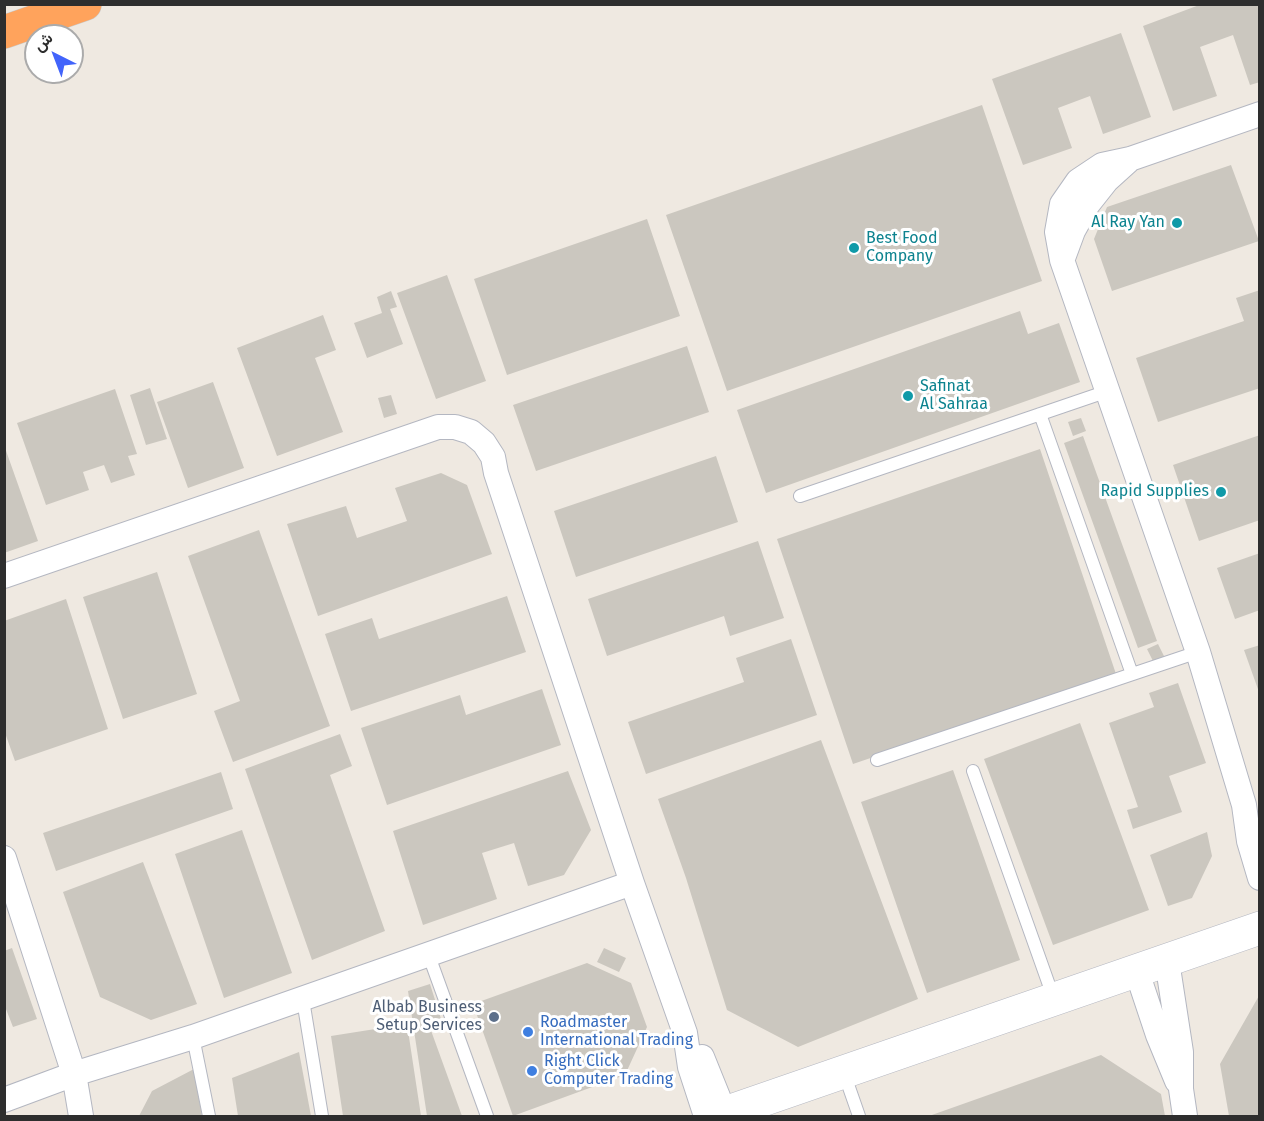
<!DOCTYPE html>
<html>
<head>
<meta charset="utf-8">
<style>
  body { margin:0 }
  #map { position:relative; width:1264px; height:1121px; overflow:hidden; background:#efe9e1; font-family:"Fira Sans",Vazirmatn,sans-serif }
  canvas { display:block }
  .frame { position:absolute; inset:0; border:6px solid #2e2e2e; pointer-events:none }
  .north { position:absolute; left:24px; top:24px; width:60px; height:60px; box-sizing:border-box; background:#fff; border:2px solid #ababab; border-radius:50%; rotate:318deg; font-size:16px; font-weight:700; line-height:24px; text-align:center; color:#2e2e2e }
  .north::after { content:''; display:block; margin:auto; width:21px; height:27px; background:#4264fb; clip-path:polygon(50% 0,100% 100%,50% 72%,0 100%) }
</style>
</head>
<body>
<div id="map">
<canvas width="1264" height="1121"></canvas>
<div class="frame"></div>
<div class="north">ش</div>
</div>
<script>
const context = document.querySelector('canvas').getContext('2d');
context.lineJoin = 'round';
function fillPath(path, color) {
  context.fillStyle = color;
  context.fill(path, 'evenodd');
}
function poly(rows) {
  const path = new Path2D();
  for (const r of rows) {
    path.moveTo(r[0], r[1]);
    for (let i = 2; i < r.length; i += 2) path.lineTo(r[i], r[i + 1]);
  }
  return path;
}
function stroke(path, color, width, dash) {
  context.strokeStyle = color;
  context.lineWidth = width;
  context.lineCap = dash ? 'butt' : 'round';
  context.setLineDash(dash || []);
  context.stroke(path);
}
function drawText(font, color, halo, rows, align = 'center') {
  context.font = font + ' "Fira Sans",sans-serif';
  context.lineWidth = 6;
  context.setLineDash([]);
  context.textBaseline = 'middle';
  context.strokeStyle = halo;
  context.fillStyle = color;
  for (const [text, x, y, turn = 0] of rows) {
    context.save();
    context.translate(x, y);
    context.rotate((+turn || 0) * Math.PI / 180);
    context.textAlign = isNaN(turn) ? turn : align;
    if (halo) context.strokeText(text, 0, 0);
    context.fillText(text, 0, 0);
    context.restore();
  }
}
const building = poly([
  [1202,4,1260,4,1260,82,1250,85,1233,35,1200,47,1217,96,1173,111,1143,26],
  [1121,33,1151,117,1103,134,1090,96,1058,108,1072,148,1023,165,992,79],
  [982,105,1042,281,727,391,666,215],
  [1231,165,1259,241,1112,291,1094,239,1107,207],
  [647,219,680,316,507,375,474,279],
  [447,275,486,381,436,399,397,293],
  [1260,290,1260,388,1158,422,1136,358,1244,321,1236,298],
  [391,291,397,307,390,309,403,344,367,358,354,323,382,313,377,297],
  [1020,311,1028,334,1059,323,1080,382,766,493,737,410],
  [323,315,336,350,315,358,343,432,277,456,237,348],
  [687,346,709,412,536,471,513,405],
  [213,382,244,468,188,488,157,402],
  [150,388,167,439,146,445,130,395],
  [115,389,137,454,128,456,135,475,111,483,104,465,83,472,89,490,46,505,17,423],
  [391,395,397,414,384,418,378,398],
  [1081,418,1086,431,1073,436,1068,422],
  [1260,435,1260,520,1199,541,1173,465],
  [1083,436,1157,641,1138,648,1064,443],
  [4,445,38,541,4,553],
  [1040,449,1116,674,853,764,777,539],
  [716,456,738,522,576,577,554,511],
  [441,473,467,485,492,554,318,616,287,524,346,506,357,538,407,521,395,488],
  [259,530,330,726,233,762,214,711,240,701,188,556],
  [758,541,784,618,730,636,724,616,607,656,588,599],
  [1260,553,1260,610,1235,619,1217,568],
  [157,572,197,694,123,719,83,597],
  [507,596,526,652,351,711,325,634,372,618,379,639],
  [66,599,108,729,15,761,4,730,4,621],
  [791,639,817,715,646,774,628,722,744,682,736,658],
  [1158,644,1165,658,1154,663,1147,649],
  [1260,645,1260,692,1259,692,1244,650],
  [1178,683,1206,763,1169,776,1182,812,1133,829,1127,810,1138,807,1109,723,1154,707,1149,693],
  [542,689,561,745,387,805,361,728,460,695,466,715],
  [1080,723,1149,910,1053,945,984,759],
  [340,734,352,766,330,775,385,931,312,960,245,769],
  [821,740,918,999,798,1047,727,1010,686,878,658,799],
  [953,770,1020,960,927,993,861,802],
  [568,771,591,830,564,875,528,886,514,843,482,853,497,899,423,925,393,831],
  [221,772,233,809,56,871,43,833],
  [242,830,292,973,224,998,175,854],
  [1207,832,1212,856,1192,898,1168,906,1150,855],
  [143,862,197,1004,151,1020,100,997,63,892],
  [12,948,37,1019,13,1027,4,1004,4,951],
  [604,948,626,958,619,972,597,962],
  [587,963,631,983,647,1027,625,1075,513,1116,473,1004],
  [430,984,442,1022,429,1025,462,1116,427,1116,408,991],
  [1260,994,1260,1116,1229,1116,1220,1064],
  [407,1024,421,1116,343,1116,331,1036],
  [299,1052,311,1116,238,1116,232,1078],
  [1101,1055,1161,1094,1165,1116,929,1116],
  [194,1069,202,1116,139,1116,152,1091]
]);
const lane = poly([
  [1040,414,1132,674],
  [800,496,1108,391],
  [877,760,1198,652],
  [973,771,1054,999],
  [429,956,487,1116],
  [303,1000,322,1116],
  [193,1037,209,1116],
  [844,1073,859,1116]
]);
const street = poly([
  [1260,114,1130,159,1102,165,1078,181,1062,204,1057,232,1062,260,1198,652,1244,805,1249,841,1260,878],
  [1063,258,1073,231,1088,204,1107,180,1128,161],
  [4,576,438,427,455,427,471,432,484,443,493,457,496,473,632,883,685,1033,690,1067,706,1116],
  [4,858,74,1074,81,1116],
  [1167,961,1181,1052,1181,1089,1185,1116],
  [1137,972,1158,1035,1177,1081],
  [702,1057,725,1114],
  [4,1100,74,1074,193,1037,632,883]
]);
const secondary = poly([
  [716,1116,1260,928]
]);
const highway = poly([
  [4,32,85,4]
]);
const markers = [
  [1177,223,6,"#0f9aa8"],
  [854,248,6,"#0f9aa8"],
  [908,396,6,"#0f9aa8"],
  [1221,492,6,"#0f9aa8"],
  [494,1017,6,"#5c6f8a"],
  [528,1032,6,"#3f7fe0"],
  [532,1071,6,"#3f7fe0"]
];
const cultureNames = [
  ["Al Ray Yan",1165,223],
  ["Best Food",866,239,"left"],
  ["Company",866,257,"left"],
  ["Safinat",920,387,"left"],
  ["Al Sahraa",920,405,"left"],
  ["Rapid Supplies",1209,492]
];
const serviceNames = [
  ["Albab Business",482,1008],
  ["Setup Services",482,1026]
];
const shopNames = [
  ["Roadmaster",540,1023],
  ["International Trading",540,1041],
  ["Right Click",544,1062],
  ["Computer Trading",544,1080]
];
fillPath(building, '#cbc7bf');
stroke(lane, '#b4b7c1', 14);
stroke(street, '#b4b7c1', 26);
stroke(secondary, '#b4b7c1', 34);
stroke(highway, '#c9c9c9', 34);
stroke(lane, '#fff', 12);
stroke(street, '#fff', 24);
stroke(secondary, '#fff', 33);
stroke(highway, '#ffa35c', 33);
for (const [x, y, r, color] of markers) {
  const dot = new Path2D();
  dot.arc(x, y, r, 0, 2 * Math.PI);
  context.fillStyle = color;
  context.fill(dot);
  stroke(dot, '#fff', 2);
}
drawText('16px', '#0d838f', '#fff', cultureNames, 'right');
drawText('16px', '#4e5e75', '#fff', serviceNames, 'right');
drawText('16px', '#366cbe', '#fff', shopNames, 'left');
</script>
</body>
</html>
